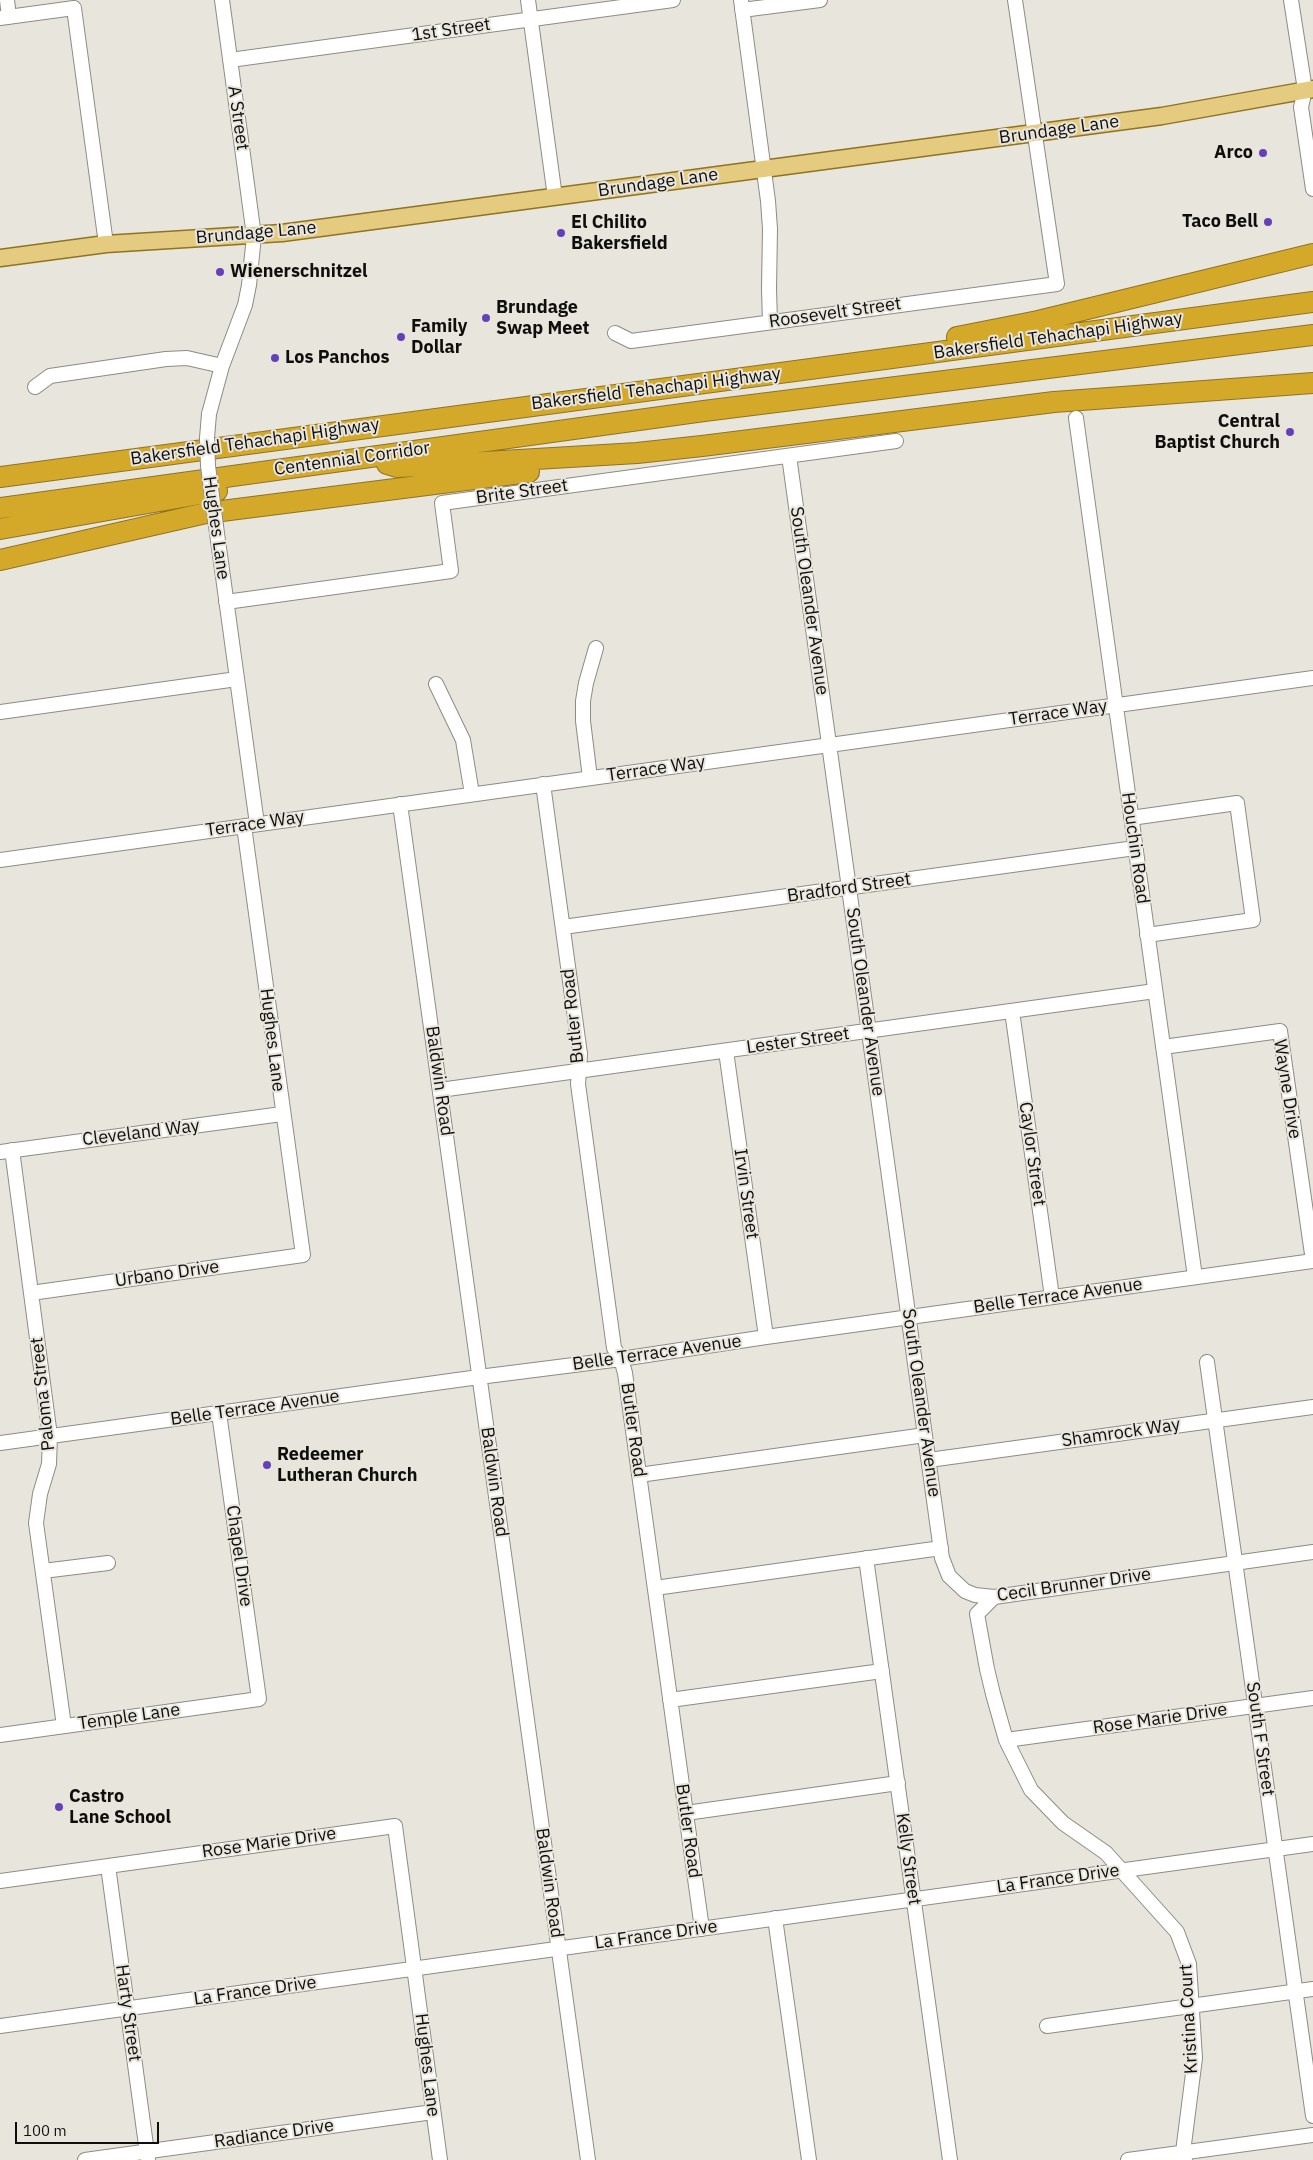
<!DOCTYPE html>
<html>
<head>
<meta charset="utf-8">
<style>
  body { margin:0 }
  #map { position:relative; width:1313px; height:2160px; overflow:hidden; background:#e8e5dd; font-family:"IBM Plex Sans",sans-serif }
  canvas { display:block }
  .scale { position:absolute; left:15px; top:2122px; width:144px; height:22px; box-sizing:border-box; border:2px solid #0f0e0c; border-top:0; padding-left:6px; font-size:15px; line-height:18px; white-space:nowrap; color:#0f0e0c; -webkit-text-stroke:4px #e8e5dd; paint-order:stroke }
</style>
</head>
<body>
<div id="map">
<canvas width="1313" height="2160"></canvas>
<div class="scale">100 m</div>
</div>
<script>
const context = document.querySelector('canvas').getContext('2d');
context.lineJoin = 'round';
function poly(rows) {
  const path = new Path2D();
  for (const r of rows) {
    path.moveTo(r[0], r[1]);
    for (let i = 2; i < r.length; i += 2) path.lineTo(r[i], r[i + 1]);
  }
  return path;
}
function stroke(path, color, width, dash) {
  context.strokeStyle = color;
  context.lineWidth = width;
  context.lineCap = dash ? 'butt' : 'round';
  context.setLineDash(dash || []);
  context.stroke(path);
}
function drawText(font, color, halo, rows, align = 'center') {
  context.font = font + ' "IBM Plex Sans",sans-serif';
  context.lineWidth = 4;
  context.setLineDash([]);
  context.textBaseline = 'middle';
  context.strokeStyle = halo;
  context.fillStyle = color;
  for (const [text, x, y, turn = 0] of rows) {
    context.save();
    context.translate(x, y);
    context.rotate((+turn || 0) * Math.PI / 180);
    context.textAlign = isNaN(turn) ? turn : align;
    if (halo) context.strokeText(text, 0, 0);
    context.fillText(text, 0, 0);
    context.restore();
  }
}
const minor = poly([
  [7,0,9,17],
  [528,0,555,197],
  [741,0,768,201,770,229,769,289,770,322],
  [1291,0,1305,90,1301,107,1313,189],
  [742,10,820,0],
  [0,18,74,8,106,244],
  [230,60,673,0],
  [615,333,631,341,1057,284,1015,0],
  [35,387,50,376,166,359,187,358,222,366],
  [209,414,222,366,245,305,249,285,254,236,222,0],
  [1076,418,1195,1277],
  [789,456,942,1558,949,1576,965,1591,975,1595,994,1597,1313,1552],
  [216,526,257,824],
  [226,602,451,571,442,503,896,441],
  [436,684,463,740,472,794],
  [0,712,237,679],
  [590,778,583,721,583,701,586,683,596,648],
  [543,784,580,1054,578,1084,614,1348,621,1359,625,1373,702,1929],
  [400,804,588,2160],
  [1131,818,1237,803,1253,920,1147,935],
  [0,860,1313,678],
  [563,927,1135,848],
  [1012,1011,1052,1297],
  [1163,1047,1280,1031,1313,1261],
  [726,1051,766,1337],
  [440,1090,1155,991],
  [12,1150,50,1436,49,1464,40,1494,36,1523,64,1726],
  [0,1152,282,1114],
  [31,1293,303,1255,244,826],
  [1207,1362,1313,2116],
  [0,1443,479,1377,621,1359,766,1337,1313,1261],
  [929,1460,1313,1407],
  [639,1475,925,1435],
  [866,1558,950,2160],
  [43,1571,108,1563],
  [655,1588,941,1548],
  [994,1597,977,1614,987,1669,993,1694,1006,1740,1031,1790,1063,1823,1106,1853,1177,1932,1189,1964,1195,2058,1183,2152,1185,2160],
  [670,1700,882,1671],
  [0,1735,259,1699,219,1413],
  [1006,1740,1313,1698],
  [686,1813,898,1783],
  [108,1866,148,2160],
  [0,1881,395,1826,440,2160],
  [775,1918,809,2160],
  [0,2026,1313,1844],
  [1047,2026,1313,1989],
  [85,2160,433,2112],
  [1128,2160,1313,2135]
]);
const major = poly([
  [0,258,106,244,282,233,1162,116,1313,89]
]);
const highway = poly([
  [957,337,1038,321,1313,254],
  [387,464,397,467,418,466,637,453,702,446,1054,402,1313,383],
  [0,477,1313,302],
  [0,508,704,411,1313,335],
  [0,529,217,491],
  [0,560,206,513,529,472]
]);
const minorBridge = poly([
  [209,414,207,438,208,466,216,526]
]);
const markers = [
  [1263,153,5,"#6441b9"],
  [1268,222,5,"#6441b9"],
  [561,233,5,"#6441b9"],
  [220,272,5,"#6441b9"],
  [486,318,5,"#6441b9"],
  [401,337,5,"#6441b9"],
  [275,358,5,"#6441b9"],
  [1290,432,5,"#6441b9"],
  [267,1465,5,"#6441b9"],
  [59,1807,5,"#6441b9"]
];
const streetNames = [
  ["1st Street",451,30,-8],
  ["A Street",238,118,82],
  ["Brundage Lane",1059,130,-8],
  ["Brundage Lane",658,183,-8],
  ["Brundage Lane",256,233,-5],
  ["Roosevelt Street",835,313,-8],
  ["Bakersfield Tehachapi Highway",1058,336,-8],
  ["Bakersfield Tehachapi Highway",656,389,-7],
  ["Bakersfield Tehachapi Highway",255,442,-8],
  ["Centennial Corridor",352,459,-8],
  ["Brite Street",522,492,-8],
  ["Hughes Lane",216,528,82],
  ["South Oleander Avenue",809,601,82],
  ["Terrace Way",1058,713,-8],
  ["Terrace Way",656,769,-8],
  ["Terrace Way",255,824,-8],
  ["Houchin Road",1135,848,82],
  ["Bradford Street",849,888,-8],
  ["South Oleander Avenue",865,1002,82],
  ["Butler Road",573,1016,-96],
  ["Hughes Lane",272,1040,83],
  ["Lester Street",798,1041,-8],
  ["Baldwin Road",439,1081,82],
  ["Wayne Drive",1287,1089,81],
  ["Cleveland Way",141,1133,-7],
  ["Caylor Street",1032,1154,82],
  ["Irvin Street",746,1194,82],
  ["Urbano Drive",167,1274,-8],
  ["Belle Terrace Avenue",1058,1296,-8],
  ["Belle Terrace Avenue",657,1353,-8],
  ["Paloma Street",43,1394,-96],
  ["South Oleander Avenue",921,1403,82],
  ["Belle Terrace Avenue",255,1408,-8],
  ["Butler Road",633,1430,82],
  ["Shamrock Way",1121,1433,-8],
  ["Baldwin Road",494,1482,82],
  ["Chapel Drive",239,1556,82],
  ["Cecil Brunner Drive",1074,1585,-8],
  ["Temple Lane",129,1717,-8],
  ["Rose Marie Drive",1160,1719,-8],
  ["South F Street",1260,1739,82],
  ["Butler Road",688,1831,82],
  ["Rose Marie Drive",269,1843,-8],
  ["Kelly Street",908,1859,82],
  ["La France Drive",1058,1879,-8],
  ["Baldwin Road",549,1883,82],
  ["La France Drive",656,1935,-8],
  ["La France Drive",255,1991,-8],
  ["Harty Street",128,2013,82],
  ["Kristina Court",1189,2019,-93],
  ["Hughes Lane",427,2065,83],
  ["Radiance Drive",274,2134,-8]
];
const poiNames = [
  ["Arco",1253,153,"right"],
  ["Taco Bell",1258,222,"right"],
  ["El Chilito",571,223],
  ["Bakersfield",571,244],
  ["Wienerschnitzel",230,272],
  ["Brundage",496,308],
  ["Swap Meet",496,329],
  ["Family",411,327],
  ["Dollar",411,348],
  ["Los Panchos",285,358],
  ["Central",1280,422,"right"],
  ["Baptist Church",1280,443,"right"],
  ["Redeemer",277,1455],
  ["Lutheran Church",277,1476],
  ["Castro",69,1797],
  ["Lane School",69,1818]
];
stroke(minor, '#8e8b84', 16);
stroke(major, '#8f7320', 19);
stroke(highway, '#8f7320', 22);
stroke(minor, '#fff', 14);
stroke(major, '#e5cb7f', 16);
stroke(highway, '#d4a92a', 20);
stroke(minorBridge, '#8e8b84', 16, []);
stroke(minorBridge, '#fff', 14);
for (const [x, y, r, color] of markers) {
  const dot = new Path2D();
  dot.arc(x, y, r, 0, 2 * Math.PI);
  context.fillStyle = color;
  context.fill(dot);
  stroke(dot, '#e8e5dd', 2);
}
drawText('18px', '#0f0e0c', '#e8e5dd', streetNames);
drawText('bold 18px', '#0f0e0c', '#e8e5dd', poiNames, 'left');
</script>
</body>
</html>
